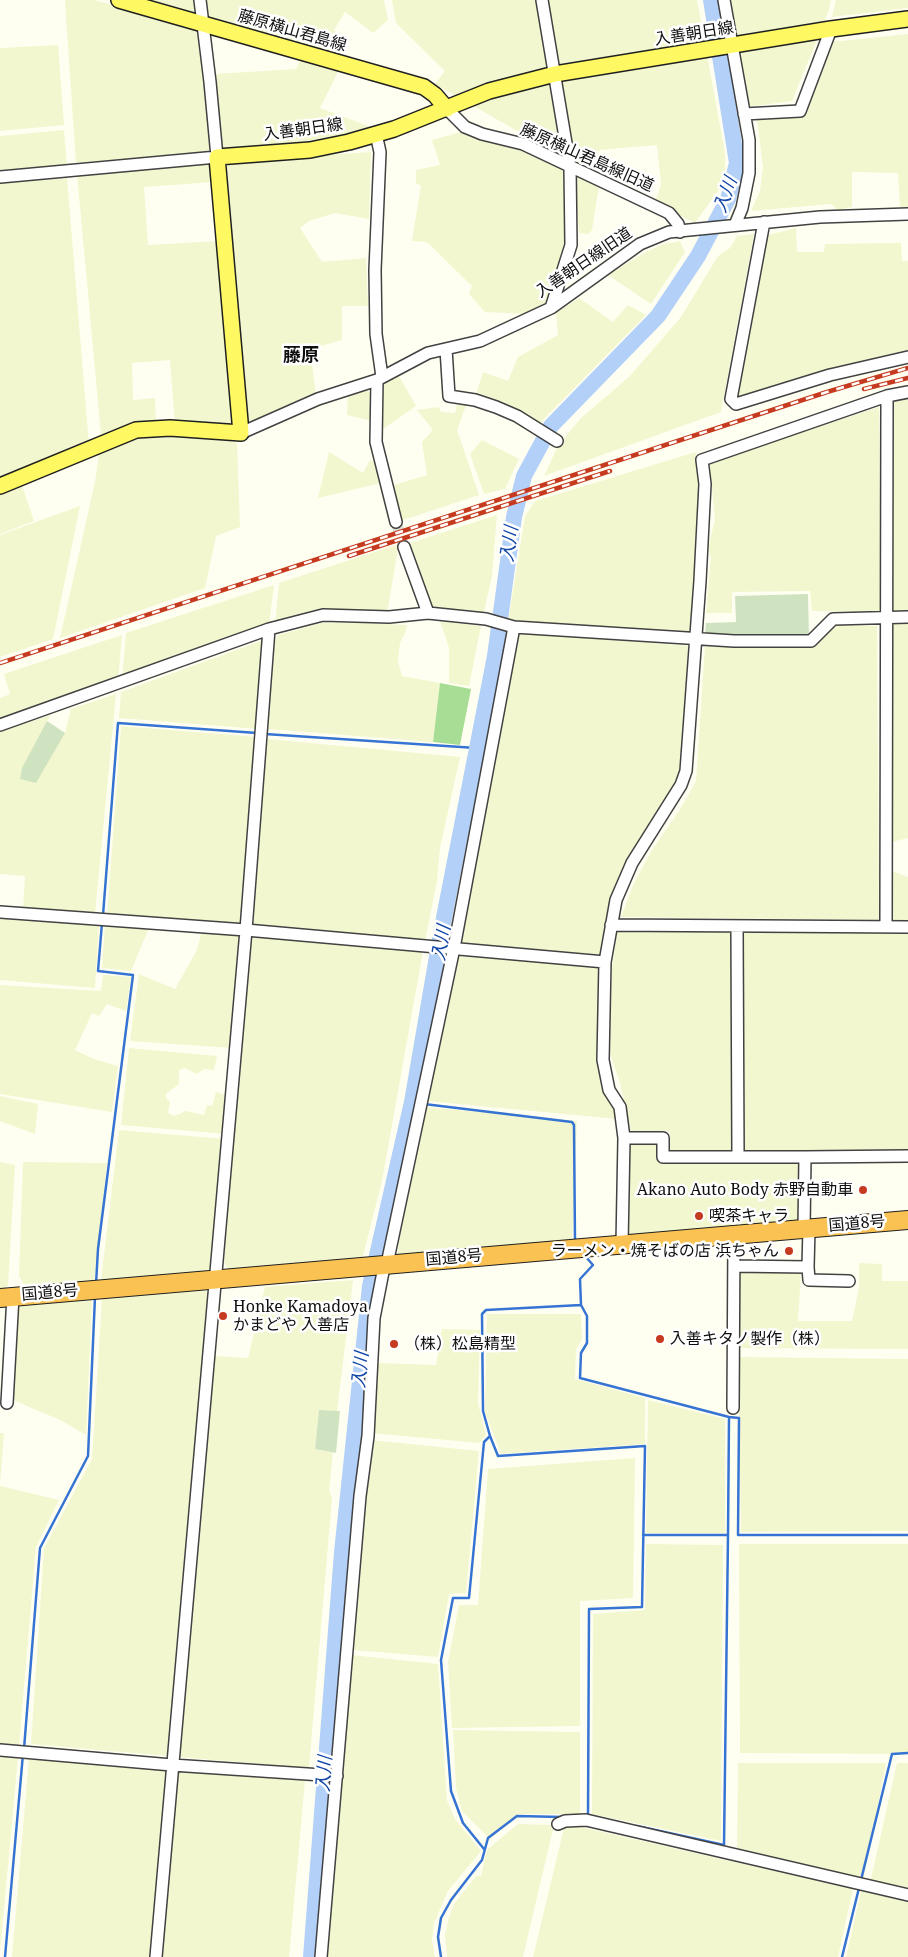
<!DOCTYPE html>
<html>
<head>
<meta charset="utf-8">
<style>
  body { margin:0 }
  canvas { display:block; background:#fffff1 }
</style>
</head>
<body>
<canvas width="908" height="1957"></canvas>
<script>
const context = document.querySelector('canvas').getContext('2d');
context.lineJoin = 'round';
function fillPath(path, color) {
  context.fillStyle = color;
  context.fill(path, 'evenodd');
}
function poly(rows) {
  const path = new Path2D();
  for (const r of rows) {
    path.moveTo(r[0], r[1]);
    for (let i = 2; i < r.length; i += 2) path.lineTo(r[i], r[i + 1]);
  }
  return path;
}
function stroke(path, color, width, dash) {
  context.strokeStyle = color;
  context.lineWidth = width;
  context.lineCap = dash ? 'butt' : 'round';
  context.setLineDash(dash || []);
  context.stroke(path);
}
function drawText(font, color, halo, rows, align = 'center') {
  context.font = font + ' "Noto Serif","Noto Sans JP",serif';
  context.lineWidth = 5;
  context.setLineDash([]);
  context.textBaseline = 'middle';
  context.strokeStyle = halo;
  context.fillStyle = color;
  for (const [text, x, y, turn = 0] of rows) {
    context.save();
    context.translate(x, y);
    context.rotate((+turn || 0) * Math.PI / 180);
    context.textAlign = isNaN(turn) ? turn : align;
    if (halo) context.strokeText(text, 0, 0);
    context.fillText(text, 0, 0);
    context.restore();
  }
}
const farmland = poly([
  [66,0,94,0,200,29,210,148,206,153,76,163,65,2],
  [139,0,196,0,198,16],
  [207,0,384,0,388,20,373,33,345,12,334,30,344,41,340,56,209,21],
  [392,0,538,0,563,157,435,84,445,71,396,23],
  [547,0,697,0,725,153,725,171,718,191,695,223,655,203,661,184,657,145,599,150,595,175,574,164],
  [730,0,831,0,829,10,792,101,747,107],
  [836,0,908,0,908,8,832,17],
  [908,34,908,207,900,207,898,173,852,172,852,207,838,210,831,204,751,211,760,191,763,167,757,120,804,117,831,42],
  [58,45,64,125,0,131,0,48],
  [301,59,339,70,320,108,371,127,345,135,225,153,220,148,215,74,296,69],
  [64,130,67,165,0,170,0,136],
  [461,132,474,138,519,150,568,172,567,244,548,305,529,314,485,312,469,294,472,286,427,242,412,241,421,186,416,183,416,170,440,165,432,140],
  [371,152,369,219,335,213,309,221,300,228,322,262,366,258,368,306,342,306,342,340,310,349,316,395,300,400,248,424,244,422,223,166,226,162],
  [206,162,211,167,213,182,144,187,148,245,220,241,235,421,230,427,175,424,170,360,132,363,133,400,155,398,156,423,106,437,101,435,77,174],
  [575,176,599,186,592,230,588,234,579,233],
  [67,178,89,445,0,478,0,183],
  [796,228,797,252,824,252,825,244,901,243,902,261,908,261,908,352,742,398,737,391,768,235],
  [754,234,721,412,544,476,558,446,580,419,630,376,681,317,718,256,730,248,737,236],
  [680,241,685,252,651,304,608,275,646,252,661,245],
  [579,298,613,322,628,305,646,315,539,424,476,394,483,372,508,381,518,357,558,335,556,313],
  [399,376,416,406,383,429,381,389,384,384],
  [366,390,370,393,372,399,372,421,347,415,348,394],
  [908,399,908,611,891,611,892,402],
  [458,400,467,403,457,430,479,495,400,521,391,486,427,475,422,442,433,430,417,410,439,407,441,412,455,413],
  [879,407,881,612,812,611,810,591,732,592,732,613,706,613,711,557,708,548,715,520,711,478,708,463],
  [178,434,228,440,237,443,240,527,216,536,205,588,60,638,95,482,99,454,141,437],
  [482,440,519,459,505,489,484,494,470,454],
  [329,452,363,473,370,460,376,463,381,483,318,498],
  [696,452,700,488,692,634,508,622,525,516,535,501],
  [22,485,34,521,0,534,0,493],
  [80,506,53,639,0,657,0,535],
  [497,515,492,576,483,616,430,609,407,544],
  [399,544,387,613,275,625,279,583],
  [274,585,269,626,122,678,126,633],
  [440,621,481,626,469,686,449,683,449,648],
  [321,623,359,623,407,625,406,631,400,643,398,661,402,676,440,683,433,742,268,729,274,642,279,635],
  [893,623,908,623,908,838,892,842],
  [837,625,877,626,879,920,621,917,633,885,652,850,681,808,696,781,705,646,814,646],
  [518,631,688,646,680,770,677,784,630,857,600,957,460,944],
  [122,635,118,681,0,721,0,698,10,694,4,674],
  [261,641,265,643,258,729,119,718,121,692],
  [116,694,95,914,23,909,25,876,0,874,0,731,51,715,47,721,65,733,71,709],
  [121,726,257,737,243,927,107,917],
  [267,739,460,757,440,848,437,881,425,941,251,927],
  [892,871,908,877,908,921,893,921],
  [0,916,99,923,95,988,0,980],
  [105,924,149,928,131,971,102,968],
  [202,931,240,934,232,1048,130,1041,139,974,175,989,197,950],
  [617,932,732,932,733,1151,670,1151,670,1131,631,1131,620,1083,610,1053,612,969],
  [744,932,908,932,908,1151,743,1151],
  [249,935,423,951,382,1181,362,1260,230,1271,224,1263],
  [455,956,601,966,599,1058,605,1094,615,1109,617,1119,427,1101],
  [103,975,131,977,126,1011,107,1004,99,1016,92,1013,75,1050,94,1059,118,1066,112,1112,0,1094,0,985,101,991],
  [129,1048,217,1056,214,1070,204,1069,197,1074,185,1068,179,1070,179,1084,166,1094,166,1098,170,1102,168,1113,173,1116,180,1114,185,1111,204,1115,207,1105,212,1106,216,1092,228,1096,226,1134,121,1125],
  [0,1096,38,1104,35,1134,0,1121],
  [425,1107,577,1121,572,1242,397,1258,401,1224],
  [119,1130,225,1139,214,1262,207,1272,101,1280],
  [628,1143,658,1144,659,1163,799,1162,800,1225,628,1237],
  [0,1162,15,1165,8,1285,5,1290,0,1290],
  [23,1162,107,1163,94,1281,25,1286,19,1276],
  [859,1263,882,1264,882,1281,908,1281,908,1349,740,1348,739,1270,801,1271,798,1321,852,1321,859,1287],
  [353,1280,337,1411,319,1410,315,1449,333,1453,329,1491,332,1498,309,1768,179,1757,214,1356,248,1358,265,1287],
  [205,1290,208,1295,168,1756,31,1744,44,1548,92,1459,102,1299],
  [92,1299,86,1435,60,1420,13,1400,17,1310,21,1305],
  [487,1314,581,1314,582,1339,576,1350,575,1379,645,1398,645,1444,501,1454,485,1412],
  [442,1329,480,1330,478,1403,486,1435,479,1443,372,1433,378,1363,436,1365],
  [738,1357,908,1359,908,1531,741,1532],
  [648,1400,725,1419,725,1533,646,1533],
  [0,1433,4,1433,0,1486,59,1500,36,1547,19,1746,0,1745],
  [370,1440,479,1451,466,1593,449,1594,438,1657,353,1650],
  [635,1458,633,1598,580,1601,580,1726,452,1728,448,1662,459,1605,478,1605,488,1469],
  [646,1544,723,1545,721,1841,592,1814,593,1614,645,1610],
  [739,1544,908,1544,908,1754,740,1753],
  [351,1655,438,1664,447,1801,455,1819,481,1851,448,1891,434,1923,432,1940,435,1957,325,1957],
  [453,1730,580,1732,580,1814,518,1814,490,1839,462,1811,456,1788],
  [0,1755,18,1757,0,1952],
  [29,1757,166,1768,151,1957,12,1957],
  [738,1763,886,1763,863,1882,737,1851],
  [897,1763,908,1763,908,1892,870,1883],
  [179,1771,305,1781,289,1957,162,1957],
  [518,1824,554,1825,523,1957,447,1957,445,1935,448,1920,454,1904,476,1876,481,1876,487,1850],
  [576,1826,853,1889,838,1957,533,1957,564,1828],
  [861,1891,908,1902,908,1957,846,1957]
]);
const forest = poly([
  [440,683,471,689,460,745,433,742]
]);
const cemetery = poly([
  [808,594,809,635,705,634,706,623,736,622,735,596],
  [47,721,65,733,36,783,20,779,22,768],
  [319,1410,340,1411,336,1453,315,1449]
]);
const stream = poly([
  [265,734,476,748],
  [103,915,118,723,257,733],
  [424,1104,572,1122,574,1125,575,1242],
  [585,1256,593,1265,580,1279,581,1305,587,1316,587,1343,581,1353,580,1378,729,1417,739,1418,738,1535,908,1535],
  [96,1284,98,1249,133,975,98,971,102,923],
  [490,1436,498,1456,645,1446,642,1607,589,1609,588,1816],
  [643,1535,728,1535,729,1417],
  [24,1749,40,1548,88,1456,95,1297],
  [637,1826,724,1845,728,1535],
  [484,1849,463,1823,451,1791,441,1660,453,1598,469,1598,484,1442,490,1436,483,1411,482,1314,486,1310,581,1305],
  [861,1880,892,1754,908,1753],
  [5,1957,23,1754],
  [441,1957,438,1937,441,1918,451,1900,482,1860,488,1838,517,1816,562,1817],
  [842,1957,859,1888]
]);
const river = poly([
  [311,1957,342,1552,370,1286,412,1102,441,933,495,656,514,517,524,476,551,426,658,316,698,256,728,199,737,163,711,0]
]);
const minorTunnel = poly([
  [396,522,404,547]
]);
const minor = poly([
  [542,0,570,167,571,245,551,308],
  [724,0,749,140,749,173,742,208,735,225],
  [447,109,465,127,482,134,523,144,669,213,678,224,680,232],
  [744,114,800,111,831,29],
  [376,134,380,152,375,270,376,334,382,377],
  [0,177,217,157,210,82,200,0],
  [764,222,731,399,736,404,830,375,908,357],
  [446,349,449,396,475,400,496,407,517,416,557,441],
  [377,380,376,442,396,522],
  [241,433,318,399,377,380,428,353,480,341,551,308,640,244,669,232,820,217,908,214],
  [404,547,428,613],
  [0,725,269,629,323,615,389,617,428,613,486,619,514,627,734,641,811,641,833,619,908,617],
  [0,912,246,930,605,962],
  [611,925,908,927],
  [737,926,738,1156],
  [886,927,887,396],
  [624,1138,663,1138,663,1157,805,1157,804,1229],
  [805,1157,908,1156],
  [622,1244,624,1138,620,1107,609,1090,603,1060,605,962,616,900,632,863,681,785,686,771,700,581,705,484,702,460,887,396,908,392],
  [734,1266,808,1267,809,1228],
  [808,1267,809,1280,849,1281],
  [7,1403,13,1296],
  [733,1408,734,1235],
  [0,1750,172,1765,337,1776],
  [558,1824,565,1821,586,1820,908,1895],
  [156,1957,246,930,269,629],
  [321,1957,360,1496,368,1436,374,1318,383,1272,387,1264,454,948,514,627]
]);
const major = poly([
  [119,0,424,87,435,95,447,109],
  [0,486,136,430,170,428,241,433,217,157,310,150,349,142,394,129,489,91,555,74,831,29,908,19]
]);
const highway = poly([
  [0,1298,908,1220]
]);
const rail = poly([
  [864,389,908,378],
  [349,556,610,471],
  [0,663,827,392,908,368]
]);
const markers = [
  [863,1190,5,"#c63a20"],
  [699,1216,5,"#c63a20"],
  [789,1251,5,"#c63a20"],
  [223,1316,5,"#c63a20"],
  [660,1339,5,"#c63a20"],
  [394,1344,5,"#c63a20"]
];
const streetNames = [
  ["藤原横山君島線",292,31,16],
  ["入善朝日線",694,34,-9],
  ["入善朝日線",303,130,-8],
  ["藤原横山君島線旧道",587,158,24],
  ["入善朝日線旧道",584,263,-34],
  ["国道8号",857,1224,-5],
  ["国道8号",454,1258,-5],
  ["国道8号",50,1293,-5]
];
const poiNames = [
  ["Akano Auto Body 赤野自動車",853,1190,"right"],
  ["喫茶キャラ",709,1216],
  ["ラーメン・焼そばの店 浜ちゃん",779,1251,"right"],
  ["Honke Kamadoya",233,1307],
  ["かまどや 入善店",233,1325],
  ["入善キタノ製作（株）",670,1339],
  ["（株）松島精型",404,1344]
];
const waterNames = [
  ["入川",726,195,-70],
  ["入川",510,544,-82],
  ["入川",442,943,-80],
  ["入川",361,1370,-84],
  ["入川",325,1774,-86]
];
const neighbourhoodNames = [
  ["藤原",301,356]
];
fillPath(farmland, '#f2f7cf');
fillPath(forest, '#a8dd96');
fillPath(cemetery, '#d0e3c0');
stroke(stream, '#3674d3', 2.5);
stroke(river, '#b3d0f9', 16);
stroke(minorTunnel, '#dbdbcf', 11, [11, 5.5]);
stroke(minor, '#424242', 14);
stroke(major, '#202020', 18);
stroke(highway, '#202020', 20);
stroke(minor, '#fff', 11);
stroke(major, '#fef862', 15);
stroke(highway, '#fac253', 18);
stroke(rail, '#c63a20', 4.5);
stroke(rail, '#fff', 2.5, [8]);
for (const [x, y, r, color] of markers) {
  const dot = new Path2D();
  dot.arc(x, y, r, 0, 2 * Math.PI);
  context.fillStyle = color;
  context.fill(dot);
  stroke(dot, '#fff', 2);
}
drawText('16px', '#0f0f0f', '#fff', streetNames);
drawText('16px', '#0f0f0f', '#fff', poiNames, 'left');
drawText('italic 18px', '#1247a7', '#fff', waterNames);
drawText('bold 18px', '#0f0f0f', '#fff', neighbourhoodNames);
</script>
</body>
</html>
